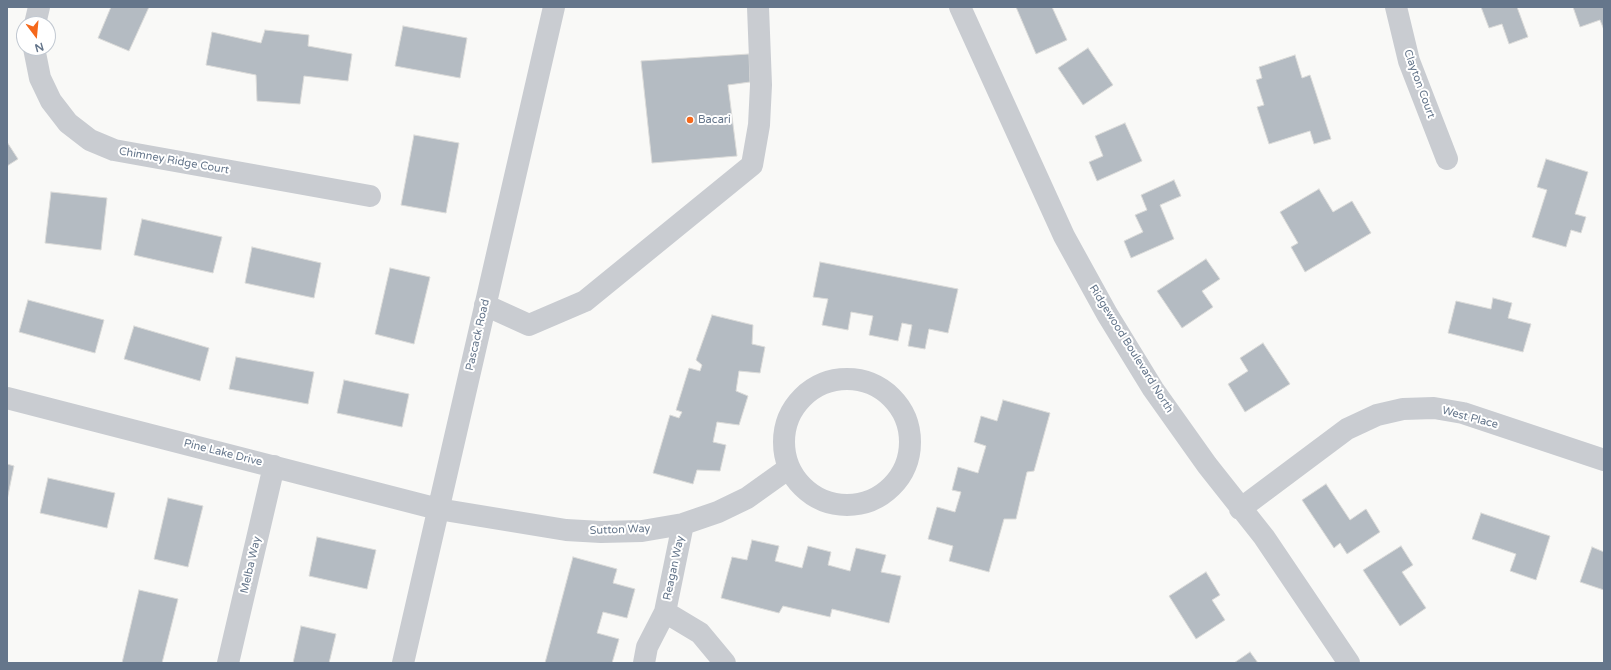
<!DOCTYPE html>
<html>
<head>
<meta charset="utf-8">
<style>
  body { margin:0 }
  #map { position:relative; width:1611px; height:670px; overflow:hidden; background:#f9f9f7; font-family:"Varela Round",sans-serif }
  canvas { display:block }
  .frame { position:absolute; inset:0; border:8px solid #65768b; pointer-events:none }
  .north { position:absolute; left:16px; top:16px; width:40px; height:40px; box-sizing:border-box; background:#fff; border:1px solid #c1c8d1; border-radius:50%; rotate:164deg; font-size:11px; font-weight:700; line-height:16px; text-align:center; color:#65768b }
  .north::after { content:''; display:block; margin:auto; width:14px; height:18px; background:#f5681b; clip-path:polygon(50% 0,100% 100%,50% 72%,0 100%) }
</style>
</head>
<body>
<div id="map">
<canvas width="1611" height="670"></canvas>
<div class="frame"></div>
<div class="north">N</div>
</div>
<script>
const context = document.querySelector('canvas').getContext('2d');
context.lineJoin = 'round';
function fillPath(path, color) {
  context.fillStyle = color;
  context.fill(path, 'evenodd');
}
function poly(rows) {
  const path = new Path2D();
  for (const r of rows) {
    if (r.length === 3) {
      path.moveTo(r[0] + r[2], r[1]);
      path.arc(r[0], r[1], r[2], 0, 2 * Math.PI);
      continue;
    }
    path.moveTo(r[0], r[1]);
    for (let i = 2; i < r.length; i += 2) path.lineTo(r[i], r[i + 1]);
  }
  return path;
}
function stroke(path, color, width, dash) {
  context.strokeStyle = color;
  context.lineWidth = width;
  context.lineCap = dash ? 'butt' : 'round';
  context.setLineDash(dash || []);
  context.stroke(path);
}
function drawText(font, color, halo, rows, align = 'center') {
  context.font = font + ' "Varela Round",sans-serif';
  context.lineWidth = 4;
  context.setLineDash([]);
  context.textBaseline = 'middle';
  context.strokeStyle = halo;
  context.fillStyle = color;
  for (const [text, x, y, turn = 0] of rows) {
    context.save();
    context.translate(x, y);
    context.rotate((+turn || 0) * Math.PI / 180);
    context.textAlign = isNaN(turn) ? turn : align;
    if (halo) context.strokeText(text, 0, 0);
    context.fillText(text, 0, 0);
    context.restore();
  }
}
const building = poly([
  [111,7,149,7,129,51,98,38,111,7],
  [1016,7,1052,7,1067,40,1036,54,1016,7],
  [1481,7,1517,7,1528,37,1509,44,1502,24,1489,28,1481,7],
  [1573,7,1604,7,1604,30,1600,20,1580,27,1573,7],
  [403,26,467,38,460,78,395,66,403,26],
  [265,30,309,35,308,46,352,54,348,81,304,76,300,104,257,101,256,75,206,65,212,32,261,43,265,30],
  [1088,48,1113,85,1083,105,1058,68,1088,48],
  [749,54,750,82,728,85,737,156,652,163,641,61,749,54],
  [1295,55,1302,78,1310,75,1331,139,1314,144,1310,131,1269,144,1257,107,1264,105,1256,80,1262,78,1259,67,1295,55],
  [1125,123,1142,161,1097,181,1089,162,1103,156,1095,136,1125,123],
  [414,135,459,143,446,213,401,205,414,135],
  [7,142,18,159,7,166,7,142],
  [1546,159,1588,172,1575,214,1586,217,1581,233,1571,230,1566,247,1532,237,1547,190,1537,187,1546,159],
  [1174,180,1181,196,1160,205,1174,239,1131,258,1124,241,1143,232,1135,215,1147,210,1141,195,1174,180],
  [1319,189,1333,212,1352,201,1371,233,1305,272,1291,247,1298,243,1280,212,1319,189],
  [51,192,107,198,101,250,45,243,51,192],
  [142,219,222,237,213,273,134,255,142,219],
  [252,247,321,263,314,298,245,283,252,247],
  [1206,259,1220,279,1202,291,1213,307,1182,328,1157,291,1206,259],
  [820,262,958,289,948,333,929,329,925,349,908,346,912,325,902,323,898,341,869,335,873,316,851,312,848,330,822,325,828,299,813,297,820,262],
  [390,268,430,277,414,344,375,334,390,268],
  [1493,298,1512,303,1508,318,1531,324,1523,352,1448,333,1456,301,1491,309,1493,298],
  [28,300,104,320,95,353,19,332,28,300],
  [712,315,753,325,752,344,765,347,760,373,739,371,736,391,748,396,739,425,717,422,713,442,726,445,720,471,697,470,693,484,653,473,670,415,679,418,682,412,676,410,689,368,700,371,702,365,696,360,712,315],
  [134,326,209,348,200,381,124,359,134,326],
  [1263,343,1290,384,1245,412,1228,384,1248,371,1240,358,1263,343],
  [236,357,314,372,308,404,229,389,236,357],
  [344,380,409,394,402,427,337,413,344,380],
  [1003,400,1050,413,1034,471,1027,472,1016,519,1004,519,989,572,949,561,953,546,928,539,937,507,955,512,961,492,952,490,958,467,978,473,986,446,974,442,981,416,997,421,1003,400],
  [7,464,14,466,7,500,7,464],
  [48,478,115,493,107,528,40,513,48,478],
  [1326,484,1350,520,1366,509,1380,532,1347,554,1340,543,1334,548,1302,500,1326,484],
  [168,498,203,506,188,567,154,559,168,498],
  [1481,513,1550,536,1536,580,1510,571,1516,554,1472,539,1481,513],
  [317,537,376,550,367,589,309,576,317,537],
  [752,540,779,546,775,561,802,568,808,546,831,552,828,565,850,571,856,548,886,555,881,572,901,576,889,623,832,609,830,617,783,606,779,613,721,598,732,557,747,560,752,540],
  [1401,546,1413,565,1402,572,1426,608,1400,626,1363,570,1401,546],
  [1592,547,1604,552,1604,590,1580,582,1592,547],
  [573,557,617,569,613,583,635,589,627,618,603,612,597,633,619,639,612,663,545,663,573,557],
  [1206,572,1220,595,1212,600,1225,620,1196,639,1169,596,1206,572],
  [139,590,178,599,162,663,122,663,139,590],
  [301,626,336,634,329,663,293,663,301,626],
  [1250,652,1258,663,1234,663,1250,652]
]);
const minor = poly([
  [960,7,1064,236,1107,314,1153,389,1207,465,1264,537,1349,663],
  [1396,7,1409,61,1447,159],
  [35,24,39,7],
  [34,48,40,78,51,101,68,123,90,140,114,150,370,196],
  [485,305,529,325,585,301,752,165,759,125,761,85,758,7],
  [847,442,63],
  [7,398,438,509,566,530,601,532,642,531,683,524,718,512,747,498,789,468],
  [1240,509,1347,429,1377,415,1403,409,1434,408,1463,413,1604,460],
  [665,612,700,633,725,663],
  [228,663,274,466],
  [403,663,554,7],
  [644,663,647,647,665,612,683,524]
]);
const markers = [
  [690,120,4,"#f5681b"]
];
const streetNames = [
  ["Clayton Court",1419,84,70],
  ["Chimney Ridge Court",174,161,10],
  ["Pascack Road",478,335,-77],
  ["Ridgewood Boulevard North",1131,349,58],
  ["West Place",1470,418,15],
  ["Pine Lake Drive",223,453,14],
  ["Sutton Way",620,530,-2],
  ["Melba Way",251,565,-77],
  ["Reagan Way",674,568,-78]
];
const poiNames = [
  ["Bacari",698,120]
];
fillPath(building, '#b4bbc2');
stroke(building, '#dbdbd9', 1);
stroke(minor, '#c9ccd1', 22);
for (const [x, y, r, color] of markers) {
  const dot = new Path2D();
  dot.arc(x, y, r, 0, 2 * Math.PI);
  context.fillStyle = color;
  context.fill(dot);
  stroke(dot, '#fff', 1.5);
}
drawText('11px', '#65768b', '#fff', streetNames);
drawText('11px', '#65768b', '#fff', poiNames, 'left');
</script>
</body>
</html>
